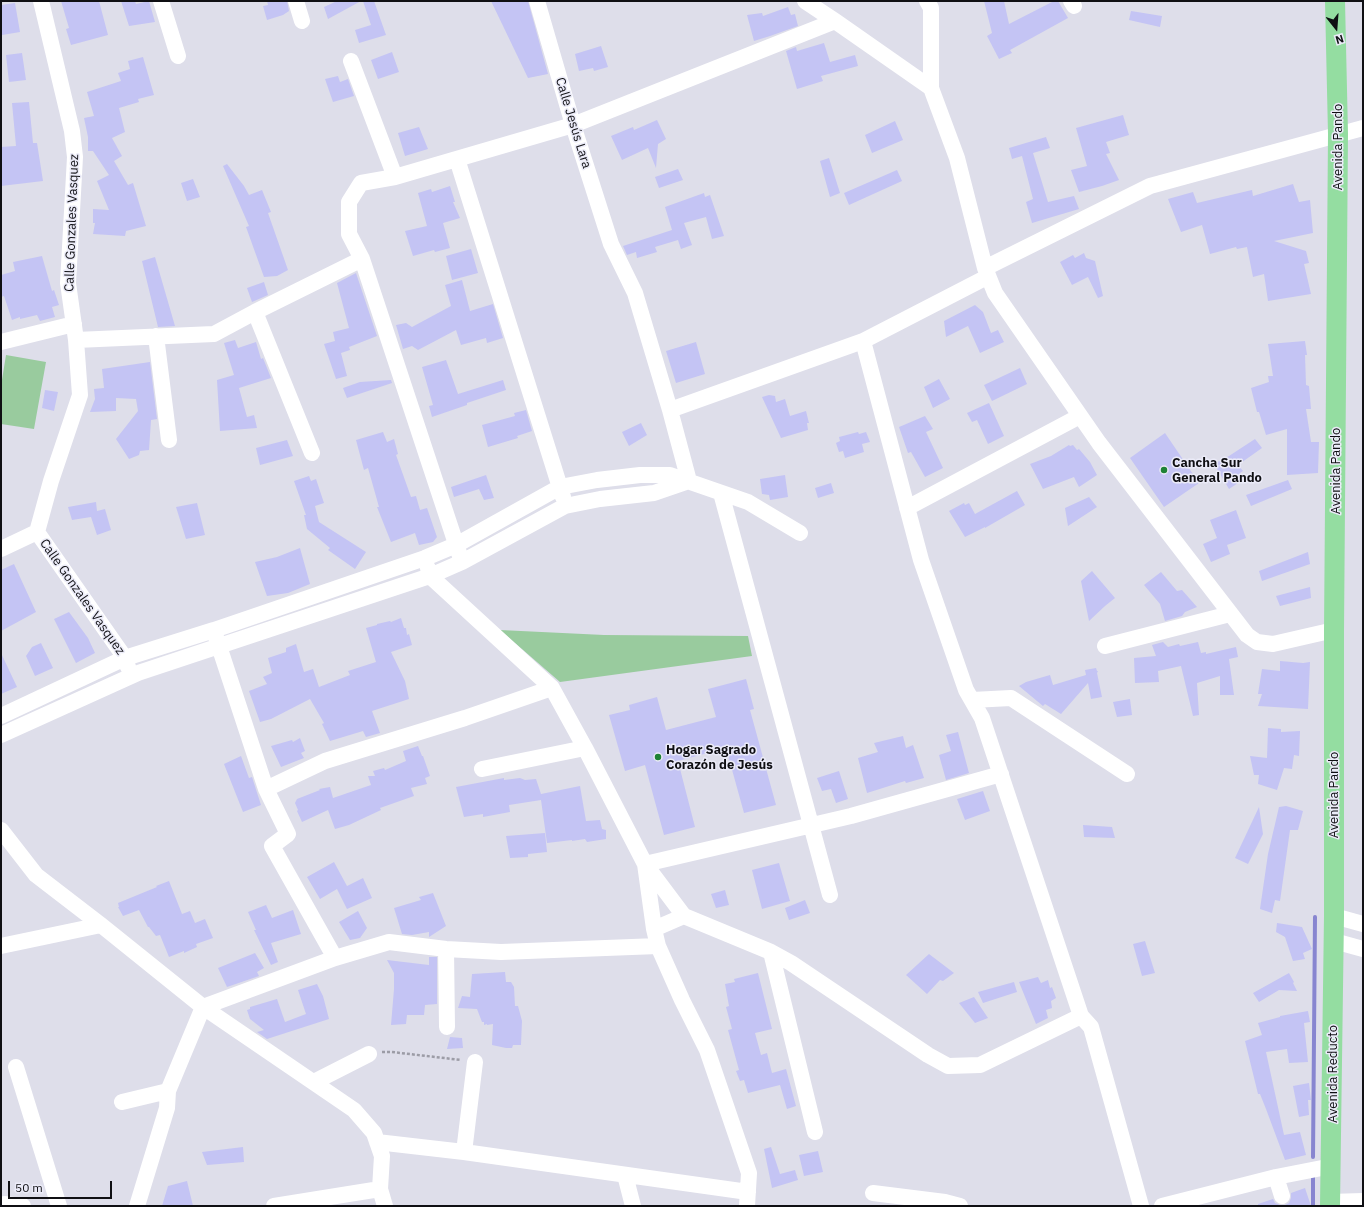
<!DOCTYPE html>
<html>
<head>
<meta charset="utf-8">
<style>
  body { margin:0 }
  #map { position:relative; width:1364px; height:1207px; overflow:hidden; background:#dedeea; font-family:"IBM Plex Sans",sans-serif }
  canvas { display:block }
  .frame { position:absolute; inset:0; border:2px solid #0f0f13; pointer-events:none }
  .north { position:absolute; left:1316px; top:8px; width:40px; height:40px; -webkit-text-stroke:3px #ebebf8; paint-order:stroke; rotate:163deg; font-size:11px; font-weight:700; line-height:16px; text-align:center; color:#0f0f13 }
  .north::after { content:''; display:block; margin:auto; width:14px; height:18px; background:#0f0f13; clip-path:polygon(50% 0,100% 100%,50% 72%,0 100%) }
  .scale { position:absolute; left:8px; top:1181px; width:104px; height:18px; box-sizing:border-box; border:2px solid #0f0f13; border-top:0; padding-left:5px; font-size:12px; line-height:14px; white-space:nowrap; color:#0f0f13; -webkit-text-stroke:3px #ebebf8; paint-order:stroke }
</style>
</head>
<body>
<div id="map">
<canvas width="1364" height="1207"></canvas>
<div class="frame"></div>
<div class="north">N</div>
<div class="scale">50 m</div>
</div>
<script>
const context = document.querySelector('canvas').getContext('2d');
context.lineJoin = 'round';
function fillPath(path, color) {
  context.fillStyle = color;
  context.fill(path, 'evenodd');
}
function poly(rows) {
  const path = new Path2D();
  for (const r of rows) {
    path.moveTo(r[0], r[1]);
    for (let i = 2; i < r.length; i += 2) path.lineTo(r[i], r[i + 1]);
  }
  return path;
}
function stroke(path, color, width, dash) {
  context.strokeStyle = color;
  context.lineWidth = width;
  context.lineCap = dash ? 'butt' : 'round';
  context.setLineDash(dash || []);
  context.stroke(path);
}
function drawText(font, color, halo, rows, align = 'center') {
  context.font = font + ' "IBM Plex Sans",sans-serif';
  context.lineWidth = 3;
  context.setLineDash([]);
  context.textBaseline = 'middle';
  context.strokeStyle = halo;
  context.fillStyle = color;
  for (const [text, x, y, turn = 0] of rows) {
    context.save();
    context.translate(x, y);
    context.rotate((+turn || 0) * Math.PI / 180);
    context.textAlign = isNaN(turn) ? turn : align;
    if (halo) context.strokeText(text, 0, 0);
    context.fillText(text, 0, 0);
    context.restore();
  }
}
const green = poly([
  [6,355,46,362,34,429,1,424,1,386],
  [500,630,604,635,748,636,752,656,560,682]
]);
const stream = poly([
  [1313,1157,1315,917],
  [1313,1206,1313,1176]
]);
const building = poly([
  [61,1,99,1,108,35,71,45,66,29,69,28],
  [121,1,135,1,136,4,149,1,155,22,129,26],
  [267,1,287,1,289,11,283,15,267,20,263,6,268,5],
  [337,1,361,1,328,19,324,7],
  [363,1,374,1,386,35,359,43,355,30,371,25],
  [491,1,528,1,548,74,528,78],
  [984,1,1004,1,1009,24,1054,1,1058,1,1068,18,1010,50,1012,53,999,59,987,36,992,33],
  [15,3,20,32,2,35,1,5],
  [788,7,791,15,795,14,798,26,770,36,754,41,747,15,762,13,763,16],
  [1131,11,1162,16,1160,27,1129,20],
  [824,43,830,62,855,55,858,66,821,76,823,81,797,89,786,51,796,47,797,51],
  [601,46,608,67,594,71,593,68,579,71,575,54],
  [392,52,399,72,378,79,371,60],
  [22,53,26,80,9,82,6,55],
  [143,57,154,95,138,99,139,102,119,108,125,132,112,138,122,156,114,161,128,185,133,183,146,226,126,231,125,236,93,234,95,223,93,223,93,209,109,210,97,181,109,175,93,151,88,151,88,137,84,118,94,116,87,92,121,81,118,73,130,69,128,61],
  [338,76,340,82,348,79,354,96,333,102,325,79],
  [29,102,33,143,37,143,43,181,1,186,1,147,16,146,12,103],
  [1123,115,1129,135,1106,142,1110,153,1106,154,1119,180,1102,186,1079,192,1071,170,1087,166,1076,128],
  [657,120,666,139,658,144,656,168,648,148,622,160,611,136,633,127,634,130],
  [895,121,903,140,872,153,865,135],
  [419,127,428,149,405,156,398,133],
  [1046,137,1050,148,1033,153,1048,202,1074,196,1079,209,1032,223,1026,202,1033,199,1022,156,1012,159,1009,148],
  [829,158,840,193,830,197,820,161],
  [227,164,244,186,249,195,262,190,271,212,268,213,288,270,277,276,264,277,246,227,249,226,223,166],
  [678,169,683,180,659,188,655,177],
  [897,170,902,181,849,205,844,193],
  [193,179,200,197,187,201,181,183],
  [1293,184,1299,202,1310,200,1313,233,1274,241,1306,251,1309,263,1304,264,1311,294,1268,301,1264,274,1253,277,1247,247,1237,249,1236,247,1210,254,1202,225,1181,232,1168,199,1193,192,1197,203,1252,190,1253,196],
  [450,186,455,202,453,202,460,218,443,223,450,248,435,252,434,250,413,256,405,231,427,226,418,193,431,189,432,192],
  [704,193,705,197,710,195,724,236,712,239,706,217,684,223,692,245,681,249,678,240,655,247,657,252,637,258,636,252,627,255,623,246,672,230,665,207],
  [471,249,478,273,452,280,446,256],
  [1084,253,1086,258,1095,261,1103,296,1098,298,1088,277,1072,285,1060,262,1073,255,1075,258],
  [42,256,52,291,54,290,59,305,52,307,55,317,40,321,37,315,20,319,20,317,12,320,4,296,1,297,1,275,15,271,13,262],
  [155,257,175,326,158,327,142,261],
  [356,273,377,336,349,347,350,350,341,353,347,376,336,379,324,344,335,341,333,332,349,328,337,283],
  [462,280,470,311,493,304,503,338,487,343,486,338,461,345,456,330,418,350,412,346,403,349,396,325,406,323,412,327,451,306,445,285],
  [264,282,268,295,252,302,247,288],
  [975,305,983,312,991,333,998,330,1004,342,980,353,968,326,946,337,944,321],
  [235,340,238,348,256,342,261,359,263,358,271,378,239,388,247,417,254,415,257,428,220,431,217,380,234,375,224,343],
  [1305,341,1307,355,1305,355,1306,385,1309,386,1311,409,1306,409,1311,442,1319,442,1318,473,1287,475,1287,429,1266,435,1259,412,1257,412,1251,388,1269,382,1268,376,1273,376,1268,344],
  [696,342,705,374,676,383,666,351],
  [446,360,458,394,503,380,506,390,467,403,467,405,432,417,429,406,433,405,422,367],
  [150,362,157,419,151,420,149,450,140,451,139,455,129,459,116,439,138,411,136,399,116,398,116,411,90,412,95,399,94,389,104,388,102,369],
  [1020,368,1027,384,992,401,984,385],
  [939,379,950,399,933,408,924,387],
  [391,380,392,383,347,398,343,388,360,382],
  [45,390,58,392,54,411,42,408],
  [769,395,775,396,776,402,785,399,790,416,806,411,809,423,807,423,808,430,781,438,762,397],
  [989,403,1004,436,988,444,977,420,972,422,967,413],
  [526,410,532,431,517,436,518,438,488,447,482,425,515,416,514,413],
  [925,416,933,429,926,432,943,468,925,477,911,452,908,453,899,427],
  [641,423,647,435,629,446,622,432],
  [383,432,387,442,394,439,398,454,396,455,411,497,416,496,420,510,427,508,437,537,433,542,419,545,415,533,391,542,377,507,379,507,368,468,364,470,356,440],
  [858,432,859,434,866,432,870,442,862,444,864,452,845,458,843,451,839,452,836,443,840,441,839,437],
  [1165,433,1199,483,1164,507,1130,458],
  [1255,439,1262,448,1238,465,1243,471,1240,473,1244,479,1229,489,1214,464,1229,456],
  [287,440,293,456,260,465,256,448],
  [1069,445,1070,446,1073,445,1077,450,1079,449,1090,462,1097,475,1079,487,1074,477,1043,489,1030,464,1051,456],
  [486,475,494,498,484,500,479,489,454,497,451,487],
  [785,475,788,497,770,500,769,495,762,494,760,479],
  [309,476,311,481,316,479,324,503,315,506,319,522,366,552,355,569,328,550,330,548,307,529,304,515,306,515,294,481],
  [1288,480,1292,489,1251,506,1246,495],
  [831,483,834,493,818,498,815,488],
  [1017,491,1025,505,985,528,985,527,965,537,949,511,964,503,965,505,969,503,975,514],
  [1089,497,1097,507,1068,526,1065,508],
  [96,502,97,511,105,509,111,530,97,535,91,517,72,520,68,507],
  [197,503,205,535,186,539,176,507],
  [1236,510,1246,538,1227,545,1230,554,1211,562,1203,544,1217,538,1210,520],
  [300,548,310,584,288,593,267,596,255,562,277,557],
  [1308,552,1310,564,1262,581,1259,571],
  [14,564,36,612,1,631,1,570],
  [1092,571,1115,598,1105,606,1089,621,1081,581],
  [1161,572,1177,591,1182,590,1197,607,1185,612,1182,616,1165,621,1160,604,1144,585],
  [1310,587,1311,598,1280,606,1276,596],
  [69,612,88,638,95,653,76,663,54,619],
  [401,618,404,628,406,628,407,635,409,634,412,645,391,652,405,681,409,699,372,711,380,733,366,737,363,731,330,741,322,724,324,723,310,699,271,719,260,722,249,691,267,684,263,677,272,673,268,658,286,652,286,648,296,644,304,672,313,669,319,687,350,675,348,671,376,662,366,628,377,625,377,624,390,621,391,622],
  [1163,642,1168,647,1179,644,1180,646,1198,642,1201,653,1206,652,1206,654,1236,647,1238,657,1229,659,1234,695,1220,695,1220,676,1197,683,1199,715,1193,716,1181,666,1158,671,1159,682,1135,683,1134,658,1156,656,1152,645],
  [41,643,53,668,35,676,26,656,32,647],
  [1,653,17,687,1,694],
  [1280,661,1303,663,1310,662,1308,709,1258,706,1262,694,1258,694,1262,669,1280,671],
  [1096,668,1097,671,1098,671,1097,673,1102,697,1091,699,1088,683,1061,714,1045,704,1043,706,1019,686,1026,682,1050,675,1053,685,1086,675,1085,670],
  [746,679,754,709,750,710,776,805,744,813,726,748,678,761,695,827,664,835,645,765,625,771,609,715,630,710,629,705,657,697,666,730,716,717,708,689],
  [1130,699,1132,715,1117,717,1113,702],
  [1268,728,1281,729,1281,732,1300,731,1299,756,1294,755,1292,769,1284,768,1277,790,1258,784,1259,775,1254,775,1250,756,1267,758],
  [958,732,969,773,946,780,939,755,951,751,946,735],
  [903,736,906,748,913,745,924,778,906,783,905,781,867,793,858,758,878,752,874,743],
  [300,738,305,751,301,753,304,758,281,767,271,746,292,740,293,742],
  [418,746,422,756,423,756,430,776,425,778,427,784,411,788,414,796,380,808,381,810,349,825,335,829,328,810,302,822,297,811,298,810,295,803,297,799,320,790,319,789,330,787,333,798,371,785,368,776,375,776,373,771,384,768,385,770,406,761,403,751],
  [241,756,249,778,252,777,261,805,243,812,224,764],
  [839,771,848,799,836,803,831,789,822,791,817,778],
  [504,778,504,780,520,778,525,780,536,779,541,794,580,786,586,821,600,820,602,829,606,830,606,839,587,842,585,839,572,841,572,840,547,843,541,800,509,805,510,812,483,817,483,814,464,817,456,787],
  [983,791,990,811,965,820,957,799],
  [1286,806,1303,811,1298,830,1290,830,1280,901,1275,900,1272,913,1260,909,1268,854,1279,807],
  [1259,807,1263,834,1248,864,1235,858],
  [1083,825,1112,827,1115,838,1084,837],
  [545,833,547,852,528,854,528,857,510,858,506,836],
  [334,862,347,886,363,878,372,898,347,909,337,889,320,899,307,877],
  [779,863,790,901,762,909,752,870],
  [169,881,182,914,190,911,195,923,205,919,213,938,196,944,197,947,184,953,184,951,169,957,160,935,156,936,149,927,148,927,139,910,123,916,118,907,119,907,118,903,157,887,156,886],
  [725,890,729,905,716,908,711,894],
  [433,893,446,926,429,937,429,932,412,935,402,934,394,908,421,900,419,897],
  [805,900,810,913,789,920,785,908],
  [266,905,272,918,293,910,301,934,271,943,278,962,271,965,254,930,256,930,248,912],
  [358,911,367,928,360,938,350,940,339,922],
  [1277,923,1302,927,1312,949,1303,953,1305,959,1293,961,1285,937,1276,932],
  [1145,941,1155,973,1142,976,1133,944],
  [255,953,264,968,257,972,259,976,227,987,218,968],
  [929,954,954,973,943,981,940,980,927,994,906,975],
  [429,957,437,957,437,1004,425,1005,424,1015,407,1015,406,1024,391,1025,394,989,394,973,387,960,429,965],
  [505,972,506,982,511,982,514,987,515,1006,518,1006,522,1021,521,1045,513,1045,512,1048,506,1048,492,1045,493,1024,487,1025,487,1024,484,1025,484,1022,482,1022,477,1009,458,1008,462,996,470,997,472,974],
  [758,973,772,1029,755,1033,761,1055,767,1053,772,1073,786,1069,796,1106,787,1109,780,1085,748,1093,744,1080,740,1081,736,1071,739,1070,728,1030,732,1029,726,1007,729,1006,725,984,735,982,734,979],
  [1289,973,1294,982,1293,983,1297,991,1279,990,1259,1002,1253,993],
  [1038,977,1041,983,1048,980,1050,988,1052,987,1056,998,1051,1001,1052,1008,1046,1010,1048,1018,1036,1024,1019,982],
  [1014,982,1017,992,983,1003,978,992],
  [317,984,323,996,329,1019,267,1039,257,1032,264,1030,250,1019,247,1010,250,1009,250,1007,277,999,285,1022,306,1014,298,990],
  [974,997,988,1018,975,1023,959,1003],
  [1308,1011,1310,1022,1304,1023,1308,1062,1289,1063,1287,1049,1266,1052,1284,1135,1300,1132,1306,1155,1285,1160,1266,1109,1260,1094,1258,1094,1245,1041,1262,1035,1258,1023,1280,1017,1280,1016],
  [450,1037,462,1038,463,1048,447,1049],
  [1309,1083,1311,1100,1308,1100,1309,1115,1299,1117,1293,1086],
  [243,1147,244,1162,207,1165,202,1152],
  [771,1147,780,1174,795,1170,798,1180,772,1188,764,1149],
  [818,1151,823,1172,804,1176,799,1155],
  [187,1181,193,1206,162,1206,168,1186],
  [1305,1188,1311,1206,1258,1206,1258,1204,1273,1199,1275,1203,1280,1205,1285,1205,1289,1203,1291,1198,1291,1193]
]);
const path = poly([
  [382,1052,392,1052,461,1060]
]);
const minor = poly([
  [41,1,72,131,75,157,68,283,76,340,80,395,51,481,37,532,125,658,128,667],
  [161,1,178,56],
  [296,1,302,21],
  [537,1,573,125,611,244,635,293,670,410,689,481],
  [805,1,835,21,931,88,957,158,985,268,995,293,1099,443,1247,635,1257,642,1273,644,1334,630],
  [927,1,931,8,931,88],
  [1071,1,1074,6],
  [351,61,395,177],
  [457,159,563,497],
  [985,268,1150,186,1363,128],
  [255,312,312,453],
  [156,336,169,440],
  [76,340,214,334,255,312,362,259],
  [863,341,921,560,966,690,982,718,1081,1016,1091,1027,1141,1206],
  [1,342,74,324],
  [670,410,863,341,987,277],
  [721,493,830,895],
  [907,508,1080,416],
  [1,549,37,532],
  [462,562,362,259,349,234,349,202,361,183,395,177,573,125,835,21],
  [428,568,430,576,552,688,585,748,645,864,684,916],
  [216,637,266,789,288,834,272,846,335,958],
  [1105,646,1230,614],
  [972,700,1011,698,1127,774],
  [1,716,125,658,214,630,425,558,456,545,560,487,597,480,640,475,670,475,748,502,800,533],
  [1,735,138,673,430,576,462,562,565,506,600,499,654,493,689,481],
  [482,769,585,748],
  [266,789,325,761,465,718,552,688],
  [1,830,36,875,101,925,203,1007,354,1110,374,1133,382,1156,380,1189,385,1206],
  [1334,916,1363,924],
  [654,929,684,916,771,952,791,963,928,1055,948,1066,980,1065,1081,1016],
  [1334,941,1363,949],
  [1,946,101,925],
  [446,949,447,1027],
  [771,952,815,1132],
  [16,1067,59,1206],
  [314,1082,369,1054],
  [122,1102,168,1091],
  [377,1142,464,1152,748,1192],
  [464,1152,475,1062],
  [625,1175,633,1206],
  [1276,1177,1282,1196],
  [873,1193,945,1202,960,1206],
  [1330,1202,1363,1201],
  [1,1205,4,1204,23,1206],
  [137,1206,167,1108,168,1091,203,1007,335,958,389,942,446,949,501,952,658,946],
  [274,1206,380,1189],
  [747,1206,749,1173,707,1050,682,1000,658,946,654,929,645,864,851,816,1001,774],
  [1162,1206,1276,1177,1332,1166]
]);
const major = poly([
  [1330,1206,1334,916,1334,630,1338,134,1335,1]
]);
const markers = [
  [1164,470,4,"#1e8235"],
  [658,757,4,"#1e8235"]
];
const streetNames = [
  ["Calle Jesús Lara",573,123,73],
  ["Avenida Pando",1338,147,-90],
  ["Calle Gonzales Vasquez",72,223,-88],
  ["Avenida Pando",1336,471,-90],
  ["Calle Gonzales Vasquez",82,597,55],
  ["Avenida Pando",1334,795,-90],
  ["Avenida Reducto",1333,1074,-90]
];
const poiNames = [
  ["Cancha Sur",1172,463],
  ["General Pando",1172,478],
  ["Hogar Sagrado",666,750],
  ["Corazón de Jesús",666,765]
];
fillPath(green, '#99cb9e');
stroke(stream, '#8885d0', 4);
fillPath(building, '#c4c4f4');
stroke(path, '#9c9ca6', 2.5, [3, 2]);
stroke(minor, '#fff', 16);
stroke(major, '#94dda1', 20);
for (const [x, y, r, color] of markers) {
  const dot = new Path2D();
  dot.arc(x, y, r, 0, 2 * Math.PI);
  context.fillStyle = color;
  context.fill(dot);
  stroke(dot, '#ebebf8', 1.5);
}
drawText('13px', '#0f0f13', '#ebebf8', streetNames);
drawText('bold 13px', '#0f0f13', '#ebebf8', poiNames, 'left');
</script>
</body>
</html>
